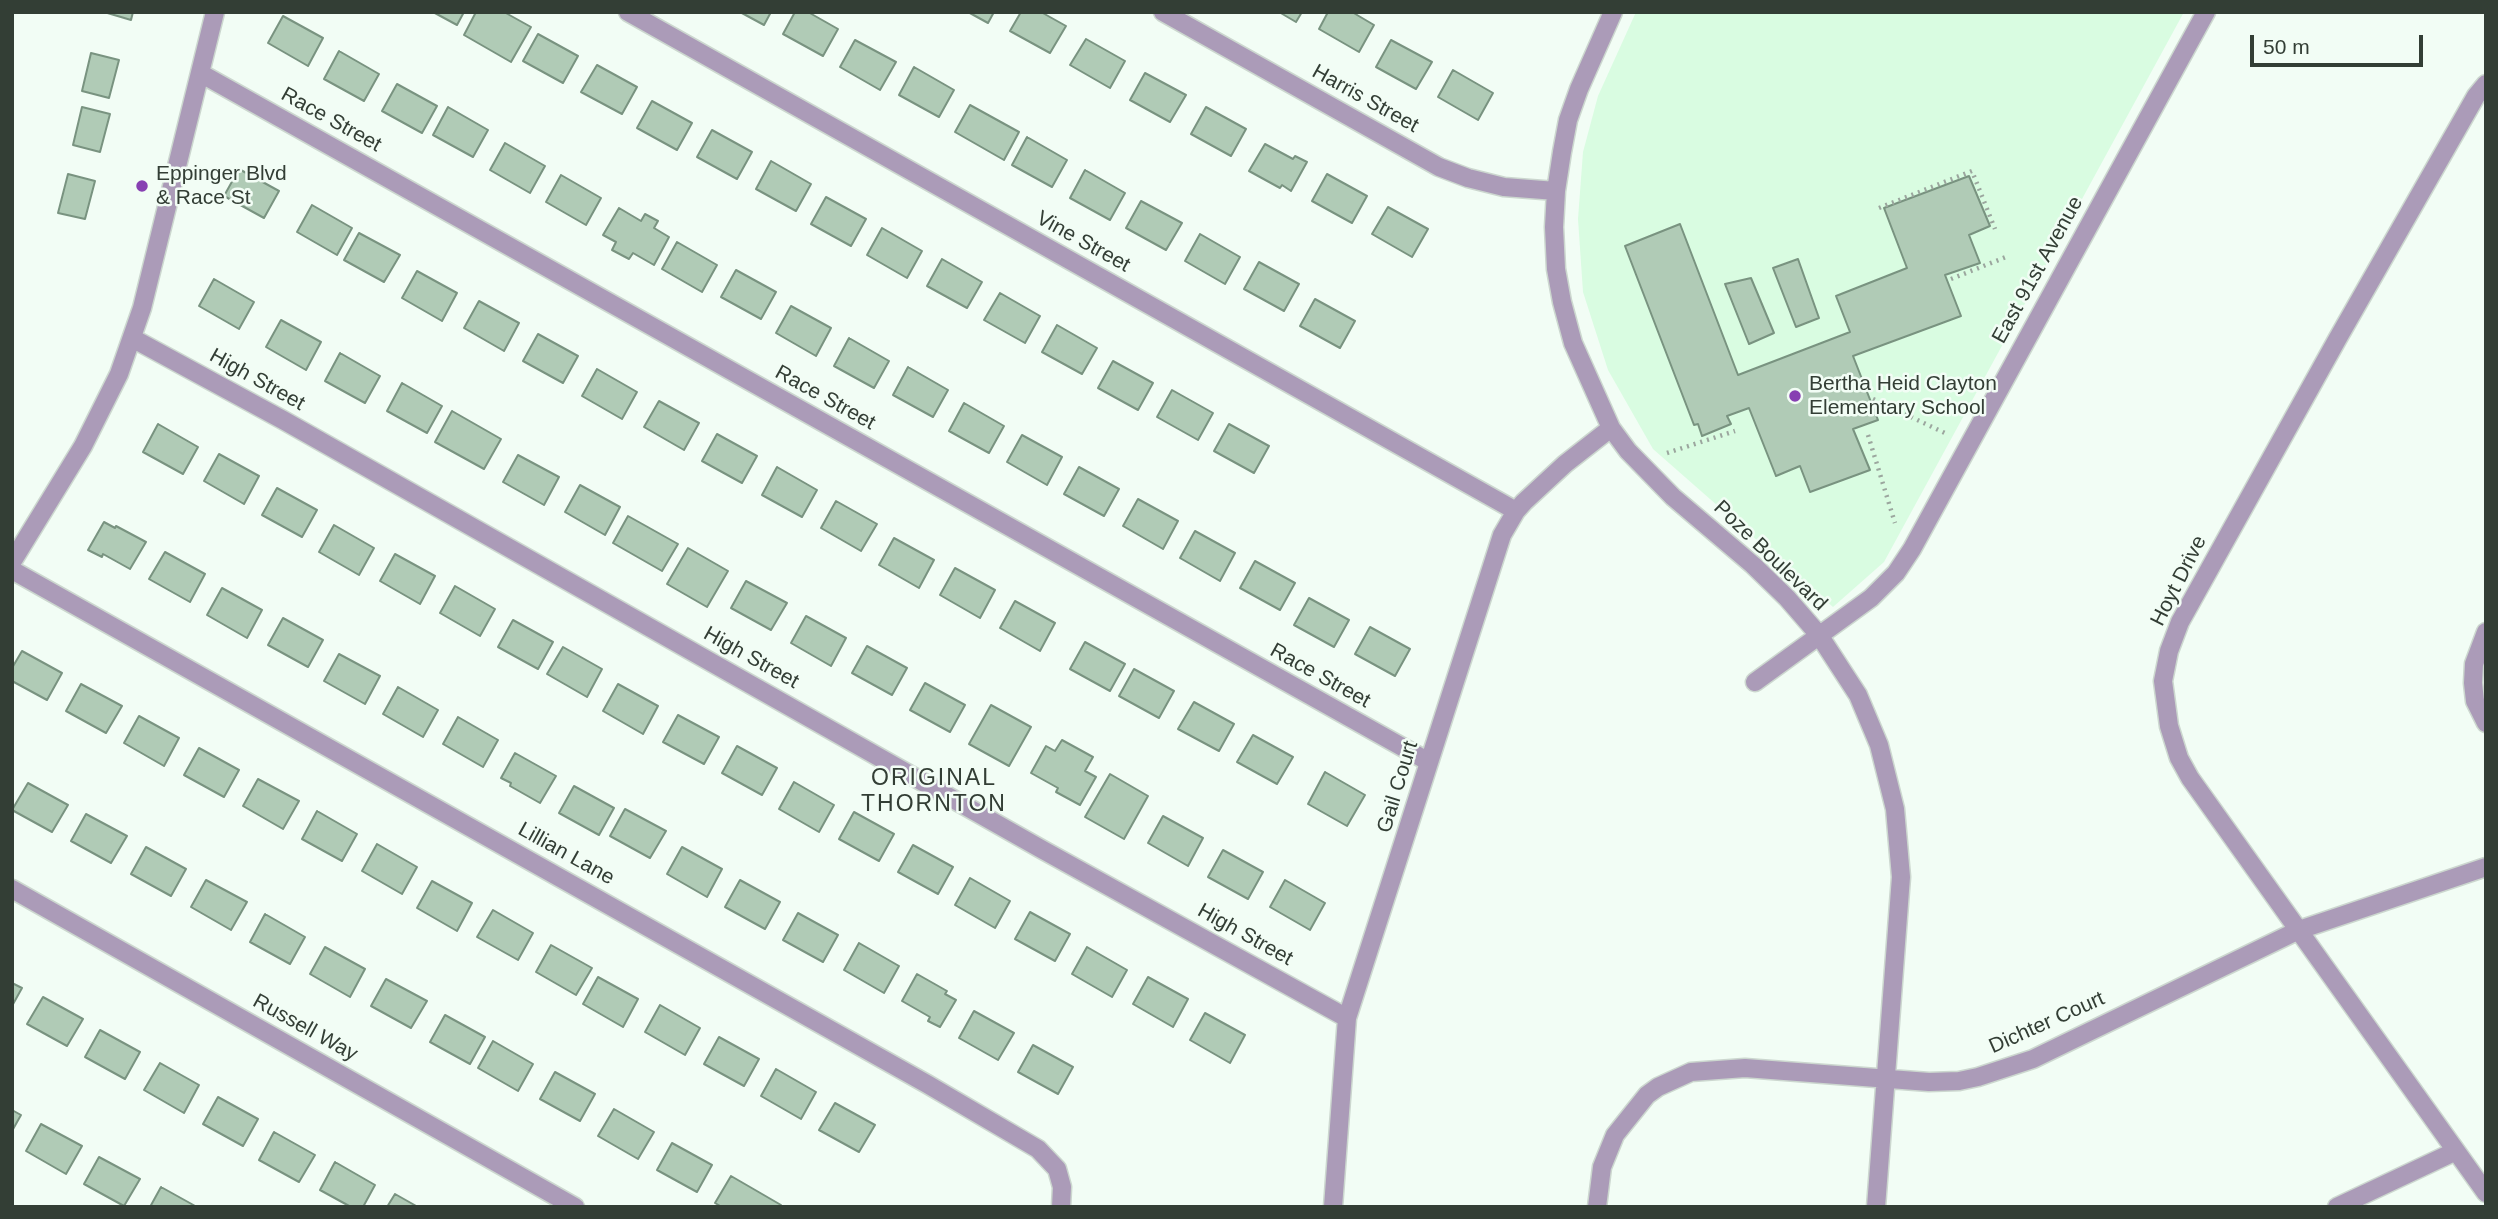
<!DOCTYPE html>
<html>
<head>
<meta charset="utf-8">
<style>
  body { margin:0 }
  #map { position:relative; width:2498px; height:1219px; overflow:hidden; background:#f2fdf5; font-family:Helvetica,sans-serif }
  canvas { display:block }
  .frame { position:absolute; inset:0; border:14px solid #333e35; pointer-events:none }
  .scale { position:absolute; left:2250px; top:35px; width:173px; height:32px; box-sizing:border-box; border:4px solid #333e35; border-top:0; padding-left:9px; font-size:21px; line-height:24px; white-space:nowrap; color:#333e35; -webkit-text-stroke:5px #f2fdf5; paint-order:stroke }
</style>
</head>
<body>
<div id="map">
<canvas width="2498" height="1219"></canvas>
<div class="frame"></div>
<div class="scale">50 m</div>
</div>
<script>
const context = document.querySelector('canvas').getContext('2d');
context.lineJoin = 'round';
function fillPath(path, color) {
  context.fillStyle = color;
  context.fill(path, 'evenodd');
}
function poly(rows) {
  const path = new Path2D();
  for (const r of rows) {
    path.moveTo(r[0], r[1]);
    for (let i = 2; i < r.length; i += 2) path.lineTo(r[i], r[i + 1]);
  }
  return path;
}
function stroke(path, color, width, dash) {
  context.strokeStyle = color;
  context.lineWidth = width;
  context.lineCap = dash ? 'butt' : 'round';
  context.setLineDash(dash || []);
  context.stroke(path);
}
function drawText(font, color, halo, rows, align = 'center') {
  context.font = font + ' Helvetica,sans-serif';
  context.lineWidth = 5;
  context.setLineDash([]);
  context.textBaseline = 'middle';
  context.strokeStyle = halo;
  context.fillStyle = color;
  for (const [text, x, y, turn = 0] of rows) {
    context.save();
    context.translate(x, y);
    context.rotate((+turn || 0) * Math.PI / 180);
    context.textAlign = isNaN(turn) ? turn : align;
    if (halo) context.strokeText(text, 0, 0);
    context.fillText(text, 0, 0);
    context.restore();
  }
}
const built = poly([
  [1636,12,2184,12,1884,562,1833,607,1653,449,1608,370,1583,292,1578,219,1583,152,1598,96]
]);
const building = poly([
  [104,12,133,12,131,20,104,12],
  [433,12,464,12,457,25,433,12],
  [476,12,504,12,531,27,511,62,464,35,476,12],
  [740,12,771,12,764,25,740,12],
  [795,12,808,12,838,29,823,56,783,34,795,12],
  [968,12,994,12,988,23,968,12],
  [1021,12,1041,12,1066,26,1050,53,1010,31,1021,12],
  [1279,12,1302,12,1296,22,1279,12],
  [1328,12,1352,12,1374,25,1359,52,1319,29,1328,12],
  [283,16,323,38,308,66,268,43,283,16],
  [538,34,578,56,563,83,523,61,538,34],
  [1086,39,1125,61,1110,88,1070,65,1086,39],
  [855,40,896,62,880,90,840,67,855,40],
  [1391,40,1432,62,1416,89,1376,67,1391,40],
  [339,51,379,74,364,101,324,79,339,51],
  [91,53,119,60,109,98,82,91,91,53],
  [597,65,637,87,622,114,581,92,597,65],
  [914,67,954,90,939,117,899,95,914,67],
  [1453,70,1493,93,1478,120,1438,97,1453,70],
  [1145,73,1186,95,1170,122,1130,100,1145,73],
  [397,84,437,106,422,133,382,111,397,84],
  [652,101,692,123,677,150,637,128,652,101],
  [970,105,1019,132,1004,160,955,132,970,105],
  [82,107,110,114,100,152,73,145,82,107],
  [448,107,488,130,473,157,433,135,448,107],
  [1206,107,1246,129,1231,156,1191,134,1206,107],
  [712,130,752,152,737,179,697,157,712,130],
  [1027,137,1067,160,1052,187,1012,165,1027,137],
  [505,143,545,166,530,193,490,170,505,143],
  [1265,144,1293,159,1295,156,1307,162,1291,191,1282,185,1280,188,1249,171,1265,144],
  [771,161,811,184,796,211,756,189,771,161],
  [239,169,279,191,264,218,224,196,239,169],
  [1085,170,1125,193,1110,220,1070,198,1085,170],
  [68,174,95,181,85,219,58,213,68,174],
  [1327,174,1367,196,1352,223,1312,201,1327,174],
  [561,175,601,198,586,225,546,202,561,175],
  [1969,176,1990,226,1969,235,1980,263,1945,275,1961,316,1853,356,1878,420,1853,429,1870,470,1810,492,1800,466,1776,476,1749,408,1727,416,1731,424,1702,436,1698,424,1694,425,1625,246,1680,224,1738,375,1850,332,1836,296,1907,268,1884,208,1969,176],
  [826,197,866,219,851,246,811,224,826,197],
  [1141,201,1182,223,1166,250,1126,228,1141,201],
  [312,205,352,228,337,255,297,232,312,205],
  [1388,207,1428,229,1412,257,1372,234,1388,207],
  [619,208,641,221,645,214,658,221,654,228,669,237,654,265,633,253,629,259,612,250,616,242,603,235,619,208],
  [882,228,922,251,907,278,867,255,882,228],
  [359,233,400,255,384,282,344,260,359,233],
  [1200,234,1240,257,1225,284,1185,261,1200,234],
  [677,242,717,265,702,292,662,269,677,242],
  [942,259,982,282,967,308,927,286,942,259],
  [1798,259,1819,318,1796,327,1773,268,1798,259],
  [1259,262,1299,284,1284,311,1244,289,1259,262],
  [736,270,776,292,761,319,721,297,736,270],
  [417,271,457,293,442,321,402,298,417,271],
  [1751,278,1774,333,1749,344,1725,284,1751,278],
  [214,279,254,302,239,329,199,306,214,279],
  [1000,293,1040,316,1025,343,984,320,1000,293],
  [1315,299,1355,321,1340,348,1300,326,1315,299],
  [479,301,519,323,504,351,464,328,479,301],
  [791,306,831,328,816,356,776,333,791,306],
  [281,320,321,342,306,370,266,347,281,320],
  [1057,325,1097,348,1082,374,1042,352,1057,325],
  [538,334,578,356,563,383,523,361,538,334],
  [849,338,889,361,874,388,834,366,849,338],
  [340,353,380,376,365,403,325,381,340,353],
  [1113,361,1153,383,1138,410,1098,388,1113,361],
  [908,367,948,390,933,417,893,395,908,367],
  [597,369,637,392,622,419,582,396,597,369],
  [402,383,442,406,427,433,387,411,402,383],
  [1172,390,1213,413,1198,440,1157,417,1172,390],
  [659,401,699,423,684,450,644,427,659,401],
  [964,403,1004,426,989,453,949,431,964,403],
  [452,411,501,439,484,469,435,442,452,411],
  [158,424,198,447,183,474,143,452,158,424],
  [1229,424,1269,446,1254,473,1214,451,1229,424],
  [717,434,757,456,742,483,702,461,717,434],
  [1022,435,1062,457,1047,485,1007,462,1022,435],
  [219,454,259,476,244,504,204,481,219,454],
  [518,455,559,477,544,505,503,482,518,455],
  [777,467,817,490,802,517,762,495,777,467],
  [1079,467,1119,489,1104,516,1064,494,1079,467],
  [580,485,620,507,605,535,565,512,580,485],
  [277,488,317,510,302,537,262,515,277,488],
  [1138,499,1178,521,1163,549,1123,526,1138,499],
  [836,501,877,524,861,551,821,528,836,501],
  [628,516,678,544,662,571,613,543,628,516],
  [104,522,115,528,116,526,146,542,130,569,103,554,102,557,88,550,104,522],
  [334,525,374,548,359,575,319,552,334,525],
  [1195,531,1235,553,1220,581,1180,558,1195,531],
  [894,538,934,560,919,588,879,565,894,538],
  [688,548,728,571,707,607,667,584,688,548],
  [165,552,205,574,190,602,149,579,165,552],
  [395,554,435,576,420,604,380,581,395,554],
  [1255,561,1295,583,1280,610,1240,588,1255,561],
  [955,568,995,590,980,618,940,595,955,568],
  [746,581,787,603,771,630,731,608,746,581],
  [455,586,495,609,480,636,440,613,455,586],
  [222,588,262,610,247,638,207,615,222,588],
  [1309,598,1349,620,1334,647,1294,625,1309,598],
  [1015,601,1055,623,1040,651,1000,628,1015,601],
  [806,616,846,638,831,666,791,643,806,616],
  [283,618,323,640,308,667,268,645,283,618],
  [513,620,553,642,538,669,498,647,513,620],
  [1370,627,1410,649,1395,676,1355,654,1370,627],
  [1085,642,1125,664,1110,691,1070,669,1085,642],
  [867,646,907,668,892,695,852,673,867,646],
  [563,647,602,669,587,697,547,674,563,647],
  [22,651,62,673,47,700,12,681,12,668,22,651],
  [339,654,380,676,365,704,324,681,339,654],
  [1134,669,1174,691,1159,718,1119,696,1134,669],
  [925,683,965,705,950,732,910,710,925,683],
  [81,684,122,706,106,733,66,711,81,684],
  [618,684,658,706,643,734,603,711,618,684],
  [398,687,438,710,423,737,383,714,398,687],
  [1194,702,1234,724,1219,751,1178,729,1194,702],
  [991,705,1031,727,1009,766,969,744,991,705],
  [678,715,719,737,704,764,663,742,678,715],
  [139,716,179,738,164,766,124,743,139,716],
  [458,717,498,740,483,767,443,744,458,717],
  [1253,735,1293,757,1277,784,1237,762,1253,735],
  [1062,740,1093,757,1085,771,1096,777,1080,805,1056,792,1058,788,1031,773,1046,746,1055,751,1062,740],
  [737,746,777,768,762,795,722,773,737,746],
  [199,748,239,770,224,797,184,775,199,748],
  [515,753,556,776,540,803,510,786,511,783,501,778,515,753],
  [1325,772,1365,795,1347,826,1308,804,1325,772],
  [1110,774,1148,796,1124,839,1085,817,1110,774],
  [258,779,299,801,283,829,243,806,258,779],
  [794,782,834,805,819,832,779,809,794,782],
  [28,783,68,805,52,832,12,810,28,783],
  [574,786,614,808,599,835,559,813,574,786],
  [625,809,666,831,650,858,610,836,625,809],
  [317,811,357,834,342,861,302,839,317,811],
  [854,812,894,834,879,861,839,839,854,812],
  [86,814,127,836,111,863,71,841,86,814],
  [1163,816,1203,838,1188,866,1148,843,1163,816],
  [377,844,417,867,402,894,362,871,377,844],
  [913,845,953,867,938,894,898,872,913,845],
  [146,847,186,869,171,896,131,874,146,847],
  [682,847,722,869,707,897,667,874,682,847],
  [1223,850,1263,872,1248,899,1208,877,1223,850],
  [970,878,1010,901,995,928,955,905,970,878],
  [206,880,247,902,231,930,191,907,206,880],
  [740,880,780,902,765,929,725,907,740,880],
  [1285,880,1325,903,1310,930,1270,907,1285,880],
  [432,881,472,903,457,931,417,908,432,881],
  [493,910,533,933,518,960,477,937,493,910],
  [1030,912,1070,934,1055,961,1015,939,1030,912],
  [798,913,838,935,823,962,783,940,798,913],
  [265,914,305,937,290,964,250,942,265,914],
  [859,943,899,966,884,993,844,970,859,943],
  [551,945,592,968,576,995,536,972,551,945],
  [325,947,365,969,350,997,310,974,325,947],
  [1087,947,1127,970,1112,997,1072,974,1087,947],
  [917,974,947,991,945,994,956,1000,940,1027,928,1021,930,1017,902,1001,917,974],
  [598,977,638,999,623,1027,583,1004,598,977],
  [1148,977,1188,999,1173,1027,1133,1004,1148,977],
  [386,979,427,1001,411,1028,371,1006,386,979],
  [12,983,22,988,12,1006,12,983],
  [43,997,83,1019,67,1046,27,1024,43,997],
  [660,1005,700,1028,685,1055,645,1032,660,1005],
  [974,1011,1014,1033,998,1060,959,1038,974,1011],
  [1205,1013,1245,1035,1230,1063,1190,1040,1205,1013],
  [445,1015,485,1037,470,1064,430,1042,445,1015],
  [100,1030,140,1052,125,1079,85,1057,100,1030],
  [719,1037,759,1059,744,1086,704,1064,719,1037],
  [493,1041,533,1064,518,1091,478,1068,493,1041],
  [1033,1045,1073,1067,1058,1094,1018,1072,1033,1045],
  [160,1063,199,1085,184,1113,144,1090,160,1063],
  [776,1069,816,1092,801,1119,761,1096,776,1069],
  [555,1072,595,1094,580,1121,540,1099,555,1072],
  [218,1097,258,1119,243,1146,203,1124,218,1097],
  [835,1103,875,1125,859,1152,819,1130,835,1103],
  [614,1109,654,1132,638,1159,598,1136,614,1109],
  [12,1110,21,1115,12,1131,12,1110],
  [41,1124,82,1146,66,1174,26,1151,41,1124],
  [274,1132,315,1155,299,1182,259,1160,274,1132],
  [672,1143,712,1165,697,1192,657,1170,672,1143],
  [99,1157,140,1179,124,1206,84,1184,99,1157],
  [335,1162,375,1185,363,1207,351,1207,320,1190,335,1162],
  [731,1176,781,1205,780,1207,722,1207,715,1203,731,1176],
  [161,1187,197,1207,150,1207,161,1187],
  [395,1194,418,1207,387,1207,395,1194]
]);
const path = poly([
  [1879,208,1972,171,1995,229],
  [1951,279,2006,257],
  [1873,399,1947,434],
  [1868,435,1895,523],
  [1667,453,1735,431]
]);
const minor = poly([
  [628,12,1516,511],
  [1163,12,1439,167,1468,178,1504,187,1556,191],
  [1613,12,1579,89,1568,120,1562,152,1556,191,1554,227,1556,269,1562,302,1573,343,1611,428,1628,451,1673,497,1753,565,1787,598,1819,635,1858,695,1879,745,1895,809,1901,877,1876,1207],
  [200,73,1429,762],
  [2486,84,2476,96,2338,338,2180,622,2169,651,2163,681,2169,726,2179,758,2190,778,2486,1193],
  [132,338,283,420,1043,850,1347,1018],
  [12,562,83,446,119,374,142,308,215,12],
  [12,570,927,1084,1038,1149,1057,1169,1062,1187,1061,1207],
  [2486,632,2474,664,2473,683,2475,701,2486,723],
  [1755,682,1871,598,1896,573,1912,549,2206,12],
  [12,889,575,1207],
  [1333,1207,1347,1018,1502,535,1516,511,1524,502,1565,464,1611,428],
  [1597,1207,1602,1167,1615,1135,1647,1095,1658,1087,1691,1072,1745,1068,1929,1082,1959,1081,1978,1077,2033,1059,2299,930,2486,867],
  [2337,1207,2456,1151]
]);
const markers = [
  [142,186,7,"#8740b2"],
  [1795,396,7,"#8740b2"]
];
const streetNames = [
  ["Harris Street",1365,99,29],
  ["Race Street",331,120,29],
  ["Vine Street",1083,242,29],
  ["East 91st Avenue",2038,270,-61],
  ["High Street",257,380,29],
  ["Race Street",825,398,29],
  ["Poze Boulevard",1770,556,44],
  ["Hoyt Drive",2179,581,-63],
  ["High Street",751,658,29],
  ["Race Street",1320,676,29],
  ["Gail Court",1398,787,-73],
  ["Lillian Lane",566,854,29],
  ["High Street",1245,935,29],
  ["Dichter Court",2047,1023,-24],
  ["Russell Way",305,1028,29]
];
const poiNames = [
  ["Eppinger Blvd",156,174],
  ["& Race St",156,198],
  ["Bertha Heid Clayton",1809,384],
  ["Elementary School",1809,408]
];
const neighbourhoodNames = [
  ["ORIGINAL",934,779],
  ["THORNTON",934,805]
];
fillPath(built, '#d9fce1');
fillPath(building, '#b0cbb6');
stroke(building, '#799380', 2);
stroke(minor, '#ccd7cf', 21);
stroke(path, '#9ba69e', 4.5, [2, 5]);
stroke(minor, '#ab9bb8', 18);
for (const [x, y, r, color] of markers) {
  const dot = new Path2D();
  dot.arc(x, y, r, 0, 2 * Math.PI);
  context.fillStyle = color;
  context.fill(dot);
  stroke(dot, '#f2fdf5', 2.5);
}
drawText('21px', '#333e35', '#f2fdf5', streetNames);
drawText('21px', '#333e35', '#f2fdf5', poiNames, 'left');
context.letterSpacing = '2px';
drawText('23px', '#333e35', '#f2fdf5', neighbourhoodNames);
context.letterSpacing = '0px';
</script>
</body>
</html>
